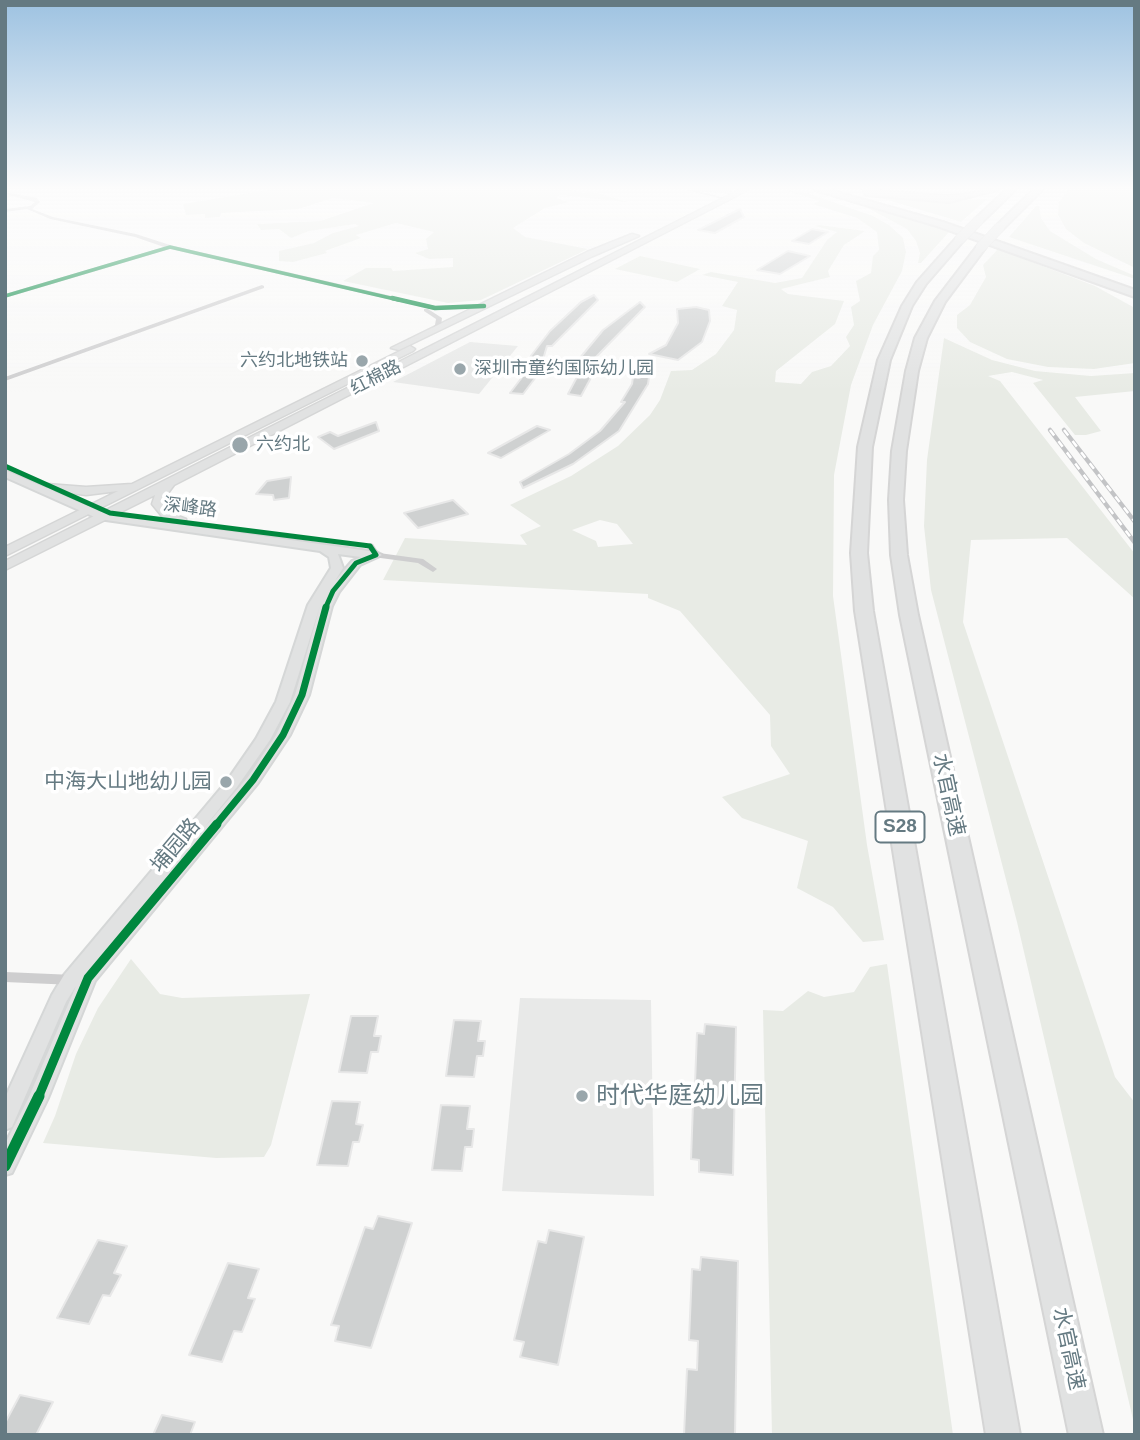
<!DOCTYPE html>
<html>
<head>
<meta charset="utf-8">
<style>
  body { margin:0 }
  #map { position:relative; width:1140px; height:1440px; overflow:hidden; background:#f9f9f8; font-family:Helvetica,sans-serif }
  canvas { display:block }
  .frame { position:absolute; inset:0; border:7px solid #657a82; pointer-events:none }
</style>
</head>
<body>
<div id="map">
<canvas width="1140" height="1440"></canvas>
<div class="frame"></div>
</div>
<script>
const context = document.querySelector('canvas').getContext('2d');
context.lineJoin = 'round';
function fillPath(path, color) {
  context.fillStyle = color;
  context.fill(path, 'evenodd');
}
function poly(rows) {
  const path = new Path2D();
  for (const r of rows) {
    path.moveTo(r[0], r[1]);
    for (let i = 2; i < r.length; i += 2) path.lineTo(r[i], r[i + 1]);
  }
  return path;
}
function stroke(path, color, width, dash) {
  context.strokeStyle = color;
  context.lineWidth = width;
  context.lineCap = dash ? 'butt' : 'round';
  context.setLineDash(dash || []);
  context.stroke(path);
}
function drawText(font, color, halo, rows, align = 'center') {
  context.font = font + ' Helvetica,"Noto Sans SC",sans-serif';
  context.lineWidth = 7;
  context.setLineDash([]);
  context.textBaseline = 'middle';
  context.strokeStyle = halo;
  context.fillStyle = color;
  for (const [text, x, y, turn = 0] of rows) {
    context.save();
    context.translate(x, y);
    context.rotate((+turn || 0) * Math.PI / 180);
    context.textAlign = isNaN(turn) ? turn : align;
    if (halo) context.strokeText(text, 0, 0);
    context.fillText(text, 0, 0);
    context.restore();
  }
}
const built = poly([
  [470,342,518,346,479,394,393,382],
  [520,998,651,1000,654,1196,502,1191]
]);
const green = poly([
  [268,190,571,190,584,193,590,191,628,202,560,195,556,198,569,202,545,208,513,228,525,237,588,249,481,300,448,303,343,281,366,268,391,268,393,271,453,267,453,258,429,259,415,253,428,249,426,239,434,232,396,223,356,235,361,238,325,251,327,253,293,262,279,261,279,251,314,243,333,233,359,226,355,224,309,231,291,238,279,229,261,230,257,224,320,221,374,203,333,198,298,209,221,213,220,217,205,218,205,214,186,215,183,204],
  [784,190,807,193,873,216,889,225,903,238,906,252,902,271,873,325,851,385,834,475,833,596,867,845,884,940,863,942,833,907,797,888,808,841,742,818,722,797,790,774,771,746,770,715,680,611,648,598,648,594,383,580,405,538,527,545,520,535,541,526,510,505,571,476,618,446,650,415,660,400,671,371,692,370,716,354,734,330,737,310,722,306,738,282,702,275,711,272,775,283,802,278,827,240,837,232,815,226,819,225,865,231,844,245,828,271,830,277,781,289,788,294,844,301,835,324,776,371,775,382,801,384,812,372,831,366,850,346,846,337,854,325,851,307,860,301,856,281,871,273,873,256,879,250,877,232,857,218,813,204,820,201],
  [600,520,617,524,633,544,598,547,596,541,572,530],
  [1068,190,1135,190,1135,268,1084,243,1066,229,1058,215,1059,202],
  [881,196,937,201,987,199,961,222,878,197],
  [1036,206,1039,206,1041,218,1050,231,1096,259,1135,276,1135,279,1009,237],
  [866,207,923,223,949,232,921,263,918,263,920,253,916,241,907,229],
  [998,249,1095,286,1135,308,1135,363,1094,369,1048,367,1007,359,970,342,957,328,957,315,970,305,986,277,983,265],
  [640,256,700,269,677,282,615,269],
  [944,338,992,360,1035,371,1091,376,1135,373,1135,391,1075,397,1101,431,1086,435,1075,435,1033,383,1043,380,1012,372,988,376,1000,381,1135,554,1135,599,1067,538,971,540,963,622,1115,1077,1135,1103,1135,1428,1017,922,931,590,924,526,927,460],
  [131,959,160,994,182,998,310,994,271,1145,264,1157,216,1158,43,1143,55,1116,76,1054,98,1008],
  [887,964,953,1435,772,1435,763,1010,783,1011,808,991,824,997,854,992,870,967]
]);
const building = poly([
  [740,209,744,217,715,233,698,230,740,209],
  [812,229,828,232,809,244,792,241,812,229],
  [788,251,810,256,780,274,757,270,788,251],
  [594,295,598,300,552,346,547,346,539,373,523,394,510,393,523,376,527,361,550,331,581,302,594,295],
  [640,302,645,307,595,358,593,374,581,396,568,394,577,377,579,359,603,330,640,302],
  [696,307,709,310,710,321,702,342,678,360,649,354,666,345,678,323,677,309,696,307],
  [634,369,650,370,648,384,619,431,573,464,523,488,520,482,569,454,600,431,625,402,621,402,632,384,634,369],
  [376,422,379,431,334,449,318,437,330,432,338,436,376,422],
  [537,426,550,430,501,458,488,453,537,426],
  [291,477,289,498,274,500,273,495,256,494,267,481,291,477],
  [453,500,468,514,418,528,404,513,453,500],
  [351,1016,378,1016,374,1036,381,1036,378,1052,371,1052,367,1073,339,1072,351,1016],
  [454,1020,481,1021,478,1041,485,1041,483,1056,477,1056,474,1077,446,1076,454,1020],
  [705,1024,736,1027,733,1175,699,1172,699,1160,691,1159,693,1104,701,1104,702,1084,695,1083,697,1033,704,1034,705,1024],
  [332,1101,360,1102,356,1124,363,1125,359,1142,353,1142,348,1166,317,1165,332,1101],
  [441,1105,470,1106,467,1129,474,1129,472,1147,465,1147,462,1171,432,1170,441,1105],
  [378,1216,412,1223,371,1348,335,1341,339,1326,331,1325,365,1227,373,1229,378,1216],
  [549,1230,584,1237,558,1365,520,1357,524,1342,514,1340,538,1241,546,1243,549,1230],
  [98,1240,127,1246,114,1273,121,1275,110,1296,103,1295,89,1324,57,1318,98,1240],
  [701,1257,738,1261,735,1435,684,1435,687,1369,697,1370,698,1341,689,1340,692,1269,700,1270,701,1257],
  [228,1263,259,1269,248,1298,255,1299,242,1332,234,1331,222,1362,189,1355,228,1263],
  [20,1395,53,1402,36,1435,5,1435,5,1423,20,1395],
  [162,1415,195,1422,190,1435,153,1435,162,1415]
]);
const street = poly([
  [685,190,694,190,729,199,727,200,685,190],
  [5,192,37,198,40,202,32,209,53,217,136,234,170,245,435,306,484,304,487,306,484,308,435,310,170,249,5,298,5,294,164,247,135,237,50,219,27,209,5,212,5,209,30,206,35,202,5,194,5,192],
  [262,285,264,286,264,288,5,381,5,377,262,285],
  [424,309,428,309,442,318,441,326,434,332,429,331,435,325,436,319,424,311,424,309],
  [370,543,373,544,379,553,423,559,437,569,433,572,418,563,373,557,366,546,370,543],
  [5,972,74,975,79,976,81,980,79,984,74,985,5,982,5,972]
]);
const secondary = poly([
  [5,470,106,514,376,552,382,555,360,565,339,592,332,606,309,695,290,735,258,783,95,981,48,1098,12,1173,5,1175,5,1144,29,1097,76,986,66,1002,12,1127,5,1130,5,1098,52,995,64,975,227,781,256,739,276,702,308,605,331,568,329,557,320,551,99,519,5,477,5,470],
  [338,554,361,557,352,561,335,581,343,568,338,554],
  [320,606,295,695,276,735,248,777,203,829,237,787,270,740,290,702,320,606]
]);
const primary = poly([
  [696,190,731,190,728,192,696,190],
  [739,190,748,190,174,485,165,497,164,504,173,514,186,519,186,525,182,526,165,520,152,504,155,495,5,570,5,561,739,190],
  [632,234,639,236,593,256,399,350,391,348,587,252,632,234],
  [410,346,415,349,413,351,5,556,5,547,118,491,86,495,47,490,47,484,86,487,132,484,410,346]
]);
const highway = poly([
  [815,190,829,190,943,222,1135,290,1135,297,937,226,815,190],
  [863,190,949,196,997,190,949,202,866,195,863,190],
  [1006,190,1015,190,981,223,975,223,975,219,1006,190],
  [1033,190,1042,190,1002,230,996,230,996,226,1033,190],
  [957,237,965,239,926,284,912,306,890,360,872,447,867,553,873,611,1020,1435,986,1435,855,611,851,553,858,447,878,360,902,306,917,282,957,237],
  [978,245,986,247,945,302,927,338,918,371,906,451,903,500,907,555,918,615,1103,1435,1069,1435,900,615,891,555,889,500,892,451,906,371,915,338,935,301,978,245]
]);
const rail = poly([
  [1050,430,1135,543],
  [1064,430,1135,522]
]);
const highwayBridge = poly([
  [960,239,978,221],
  [981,247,999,228]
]);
const cyclewayFar5 = poly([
  [5,296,170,247,399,300]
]);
const cyclewayFar4 = poly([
  [392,298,435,308,484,306]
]);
const cyclewayFar3 = poly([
  [5,466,110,513,370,546,376,555,356,563,333,591,325,609]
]);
const cyclewayFar2 = poly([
  [215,826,253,780,283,735,302,695,326,607]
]);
const cyclewayFar1 = poly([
  [38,1098,88,978,217,824]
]);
const cycleway = poly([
  [5,1166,39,1096]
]);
const markers = [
  [362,361,7,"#99a6ab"],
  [460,369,7,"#99a6ab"],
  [240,445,9,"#99a6ab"],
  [226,782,7,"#99a6ab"],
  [582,1096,7,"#99a6ab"]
];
const farPoinames = [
  ["六约北地铁站",348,361,"right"],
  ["深圳市童约国际幼儿园",474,369],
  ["六约北",256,445]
];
const farStreetnames = [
  ["红棉路",376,378,-27],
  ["深峰路",190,508,7]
];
const shields = [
  [900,827,49]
];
const shieldNames = [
  ["S28",900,827]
];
const poiNames = [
  ["中海大山地幼儿园",212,782]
];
const streetNames = [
  ["水官高速",948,795,78],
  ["埔园路",176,846,-50],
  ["水官高速",1068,1349,78]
];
const nearPoinames = [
  ["时代华庭幼儿园",596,1096]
];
fillPath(built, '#e8e9e8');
fillPath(green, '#e8ebe5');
fillPath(building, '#cfd1d1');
stroke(building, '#e8e8e8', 2);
stroke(secondary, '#d5d7d7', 4);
stroke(primary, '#d5d6d6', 3);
stroke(highway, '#d5d5d5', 4);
fillPath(street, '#cececf');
fillPath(secondary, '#e1e2e2');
fillPath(primary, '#e1e2e2');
fillPath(highway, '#e1e2e2');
stroke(rail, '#c3c4c6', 4.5);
stroke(rail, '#fff', 2.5, [7]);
stroke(highwayBridge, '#d5d5d5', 11, []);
stroke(highwayBridge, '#e1e2e2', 10);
stroke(cyclewayFar5, '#00873e', 3.5);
stroke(cyclewayFar4, '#00873e', 4.5);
stroke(cyclewayFar3, '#00873e', 5);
stroke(cyclewayFar2, '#00873e', 7);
stroke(cyclewayFar1, '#00873e', 9);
stroke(cycleway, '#00873e', 11);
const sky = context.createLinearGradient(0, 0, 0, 392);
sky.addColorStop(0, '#9dc2e1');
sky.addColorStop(0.48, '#fcfcfc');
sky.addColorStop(1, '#fcfcfc00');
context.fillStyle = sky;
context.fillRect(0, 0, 1140, 392);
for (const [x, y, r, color] of markers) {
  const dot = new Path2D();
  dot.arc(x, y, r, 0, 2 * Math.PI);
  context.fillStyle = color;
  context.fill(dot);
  stroke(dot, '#fff', 2.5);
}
drawText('18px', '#657a82', '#fff', farPoinames, 'left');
drawText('18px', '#657a82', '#fff', farStreetnames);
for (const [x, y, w] of shields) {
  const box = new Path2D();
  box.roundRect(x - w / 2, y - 15.5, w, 31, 5);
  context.fillStyle = '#fff';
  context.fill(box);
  stroke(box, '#657a82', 2);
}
drawText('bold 19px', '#657a82', null, shieldNames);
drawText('21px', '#657a82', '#fff', poiNames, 'right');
drawText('21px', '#657a82', '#fff', streetNames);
drawText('24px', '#657a82', '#fff', nearPoinames, 'left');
</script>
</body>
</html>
